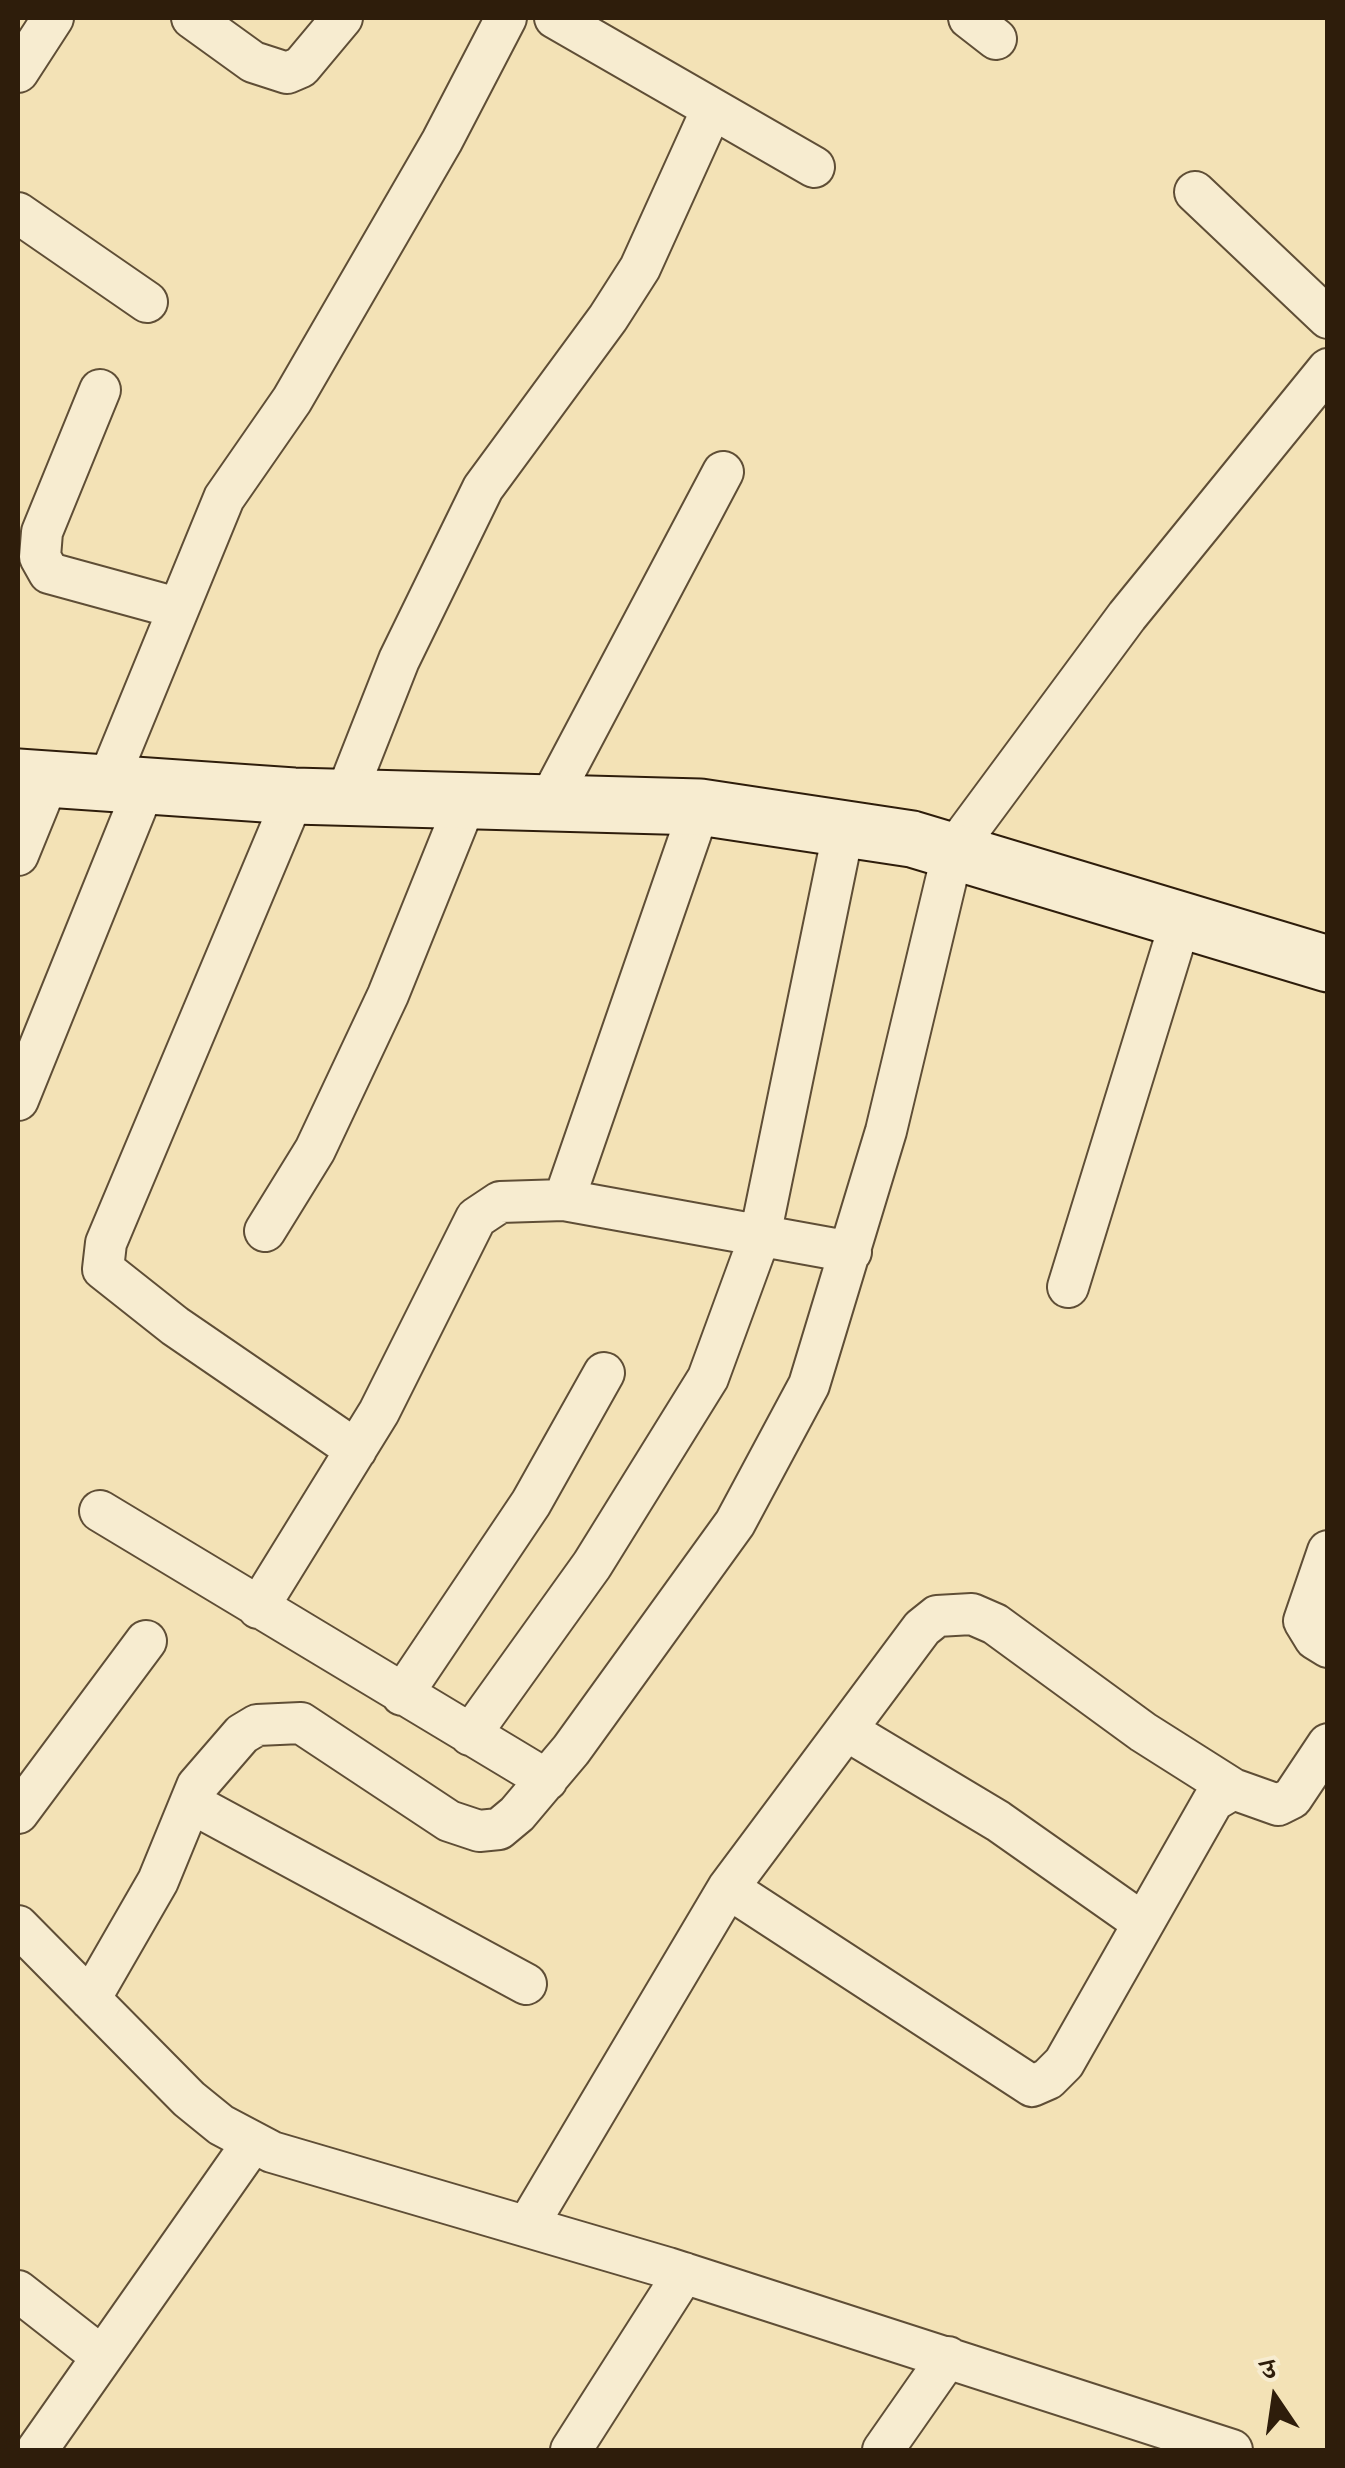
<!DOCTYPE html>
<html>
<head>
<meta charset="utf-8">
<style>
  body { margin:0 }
  #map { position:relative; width:1345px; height:2468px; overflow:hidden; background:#f3e2b6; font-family:"Gentium Book Plus","Noto Serif Devanagari",serif }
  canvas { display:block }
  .frame { position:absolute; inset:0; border:20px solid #2e1d0b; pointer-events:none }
  .north { position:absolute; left:1225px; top:2348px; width:100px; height:100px; -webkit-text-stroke:8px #f7ecd0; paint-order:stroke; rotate:347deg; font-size:28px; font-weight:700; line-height:40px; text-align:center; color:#2e1d0b }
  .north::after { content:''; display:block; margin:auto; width:35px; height:45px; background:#2e1d0b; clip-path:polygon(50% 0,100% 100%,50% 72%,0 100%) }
</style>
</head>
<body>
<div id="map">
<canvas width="1345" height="2468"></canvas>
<div class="frame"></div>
<div class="north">उ</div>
</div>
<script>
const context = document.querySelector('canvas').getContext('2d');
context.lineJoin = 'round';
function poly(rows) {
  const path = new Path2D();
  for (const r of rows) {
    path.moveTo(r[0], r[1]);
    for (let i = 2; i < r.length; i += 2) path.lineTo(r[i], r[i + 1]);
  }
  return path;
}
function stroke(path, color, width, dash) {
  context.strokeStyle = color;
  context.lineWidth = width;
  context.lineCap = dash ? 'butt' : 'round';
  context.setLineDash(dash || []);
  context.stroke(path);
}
const street = poly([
  [192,18,253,62,287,73,301,67,342,18],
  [555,18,814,167],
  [969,18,996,39],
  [18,72,53,18],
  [1195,192,1328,318],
  [18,213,147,302],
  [100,390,42,532,40,557,49,573,177,608],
  [107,783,224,498,292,400,442,141,506,18],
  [294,796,106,1243,103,1269,175,1326,356,1450],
  [345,797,399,660,483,488,608,318,640,268,712,109],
  [549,801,723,472],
  [18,855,49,779],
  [18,1100,145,786],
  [564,1200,700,807],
  [265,1231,315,1150,388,995,467,799],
  [1068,1287,1181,920],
  [100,1511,547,1780],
  [1328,1551,1304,1621,1315,1639,1328,1647],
  [258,1608,379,1412,476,1218,500,1202,564,1200,851,1252],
  [402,1695,531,1503,604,1373],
  [846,1730,998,1821,1143,1923],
  [470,1735,592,1565,708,1378,760,1236,844,828],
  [191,1803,526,1984],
  [18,1813,146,1641],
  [728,1888,1032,2086,1048,2079,1064,2063,1213,1801,1233,1789,1278,1805,1292,1798,1328,1744],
  [18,1926,189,2099,221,2125,272,2152,668,2268,1232,2450],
  [90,1999,158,1881,197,1786,242,1734,257,1725,301,1723,449,1821,479,1831,499,1829,517,1814,571,1750,735,1523,809,1385,886,1131,953,851,1127,616,1328,369],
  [528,2225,728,1888,922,1628,937,1616,972,1614,995,1624,1143,1732,1233,1789],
  [18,2291,101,2356],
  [37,2450,253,2142],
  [571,2450,684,2273],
  [883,2450,948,2357]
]);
const secondary = poly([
  [18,777,294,796,700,807,912,839,1328,964]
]);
stroke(street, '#5f4e36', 44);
stroke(secondary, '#2e1d0b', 59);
stroke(street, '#f7ecd0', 40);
stroke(secondary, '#f7ecd0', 55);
</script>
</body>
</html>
